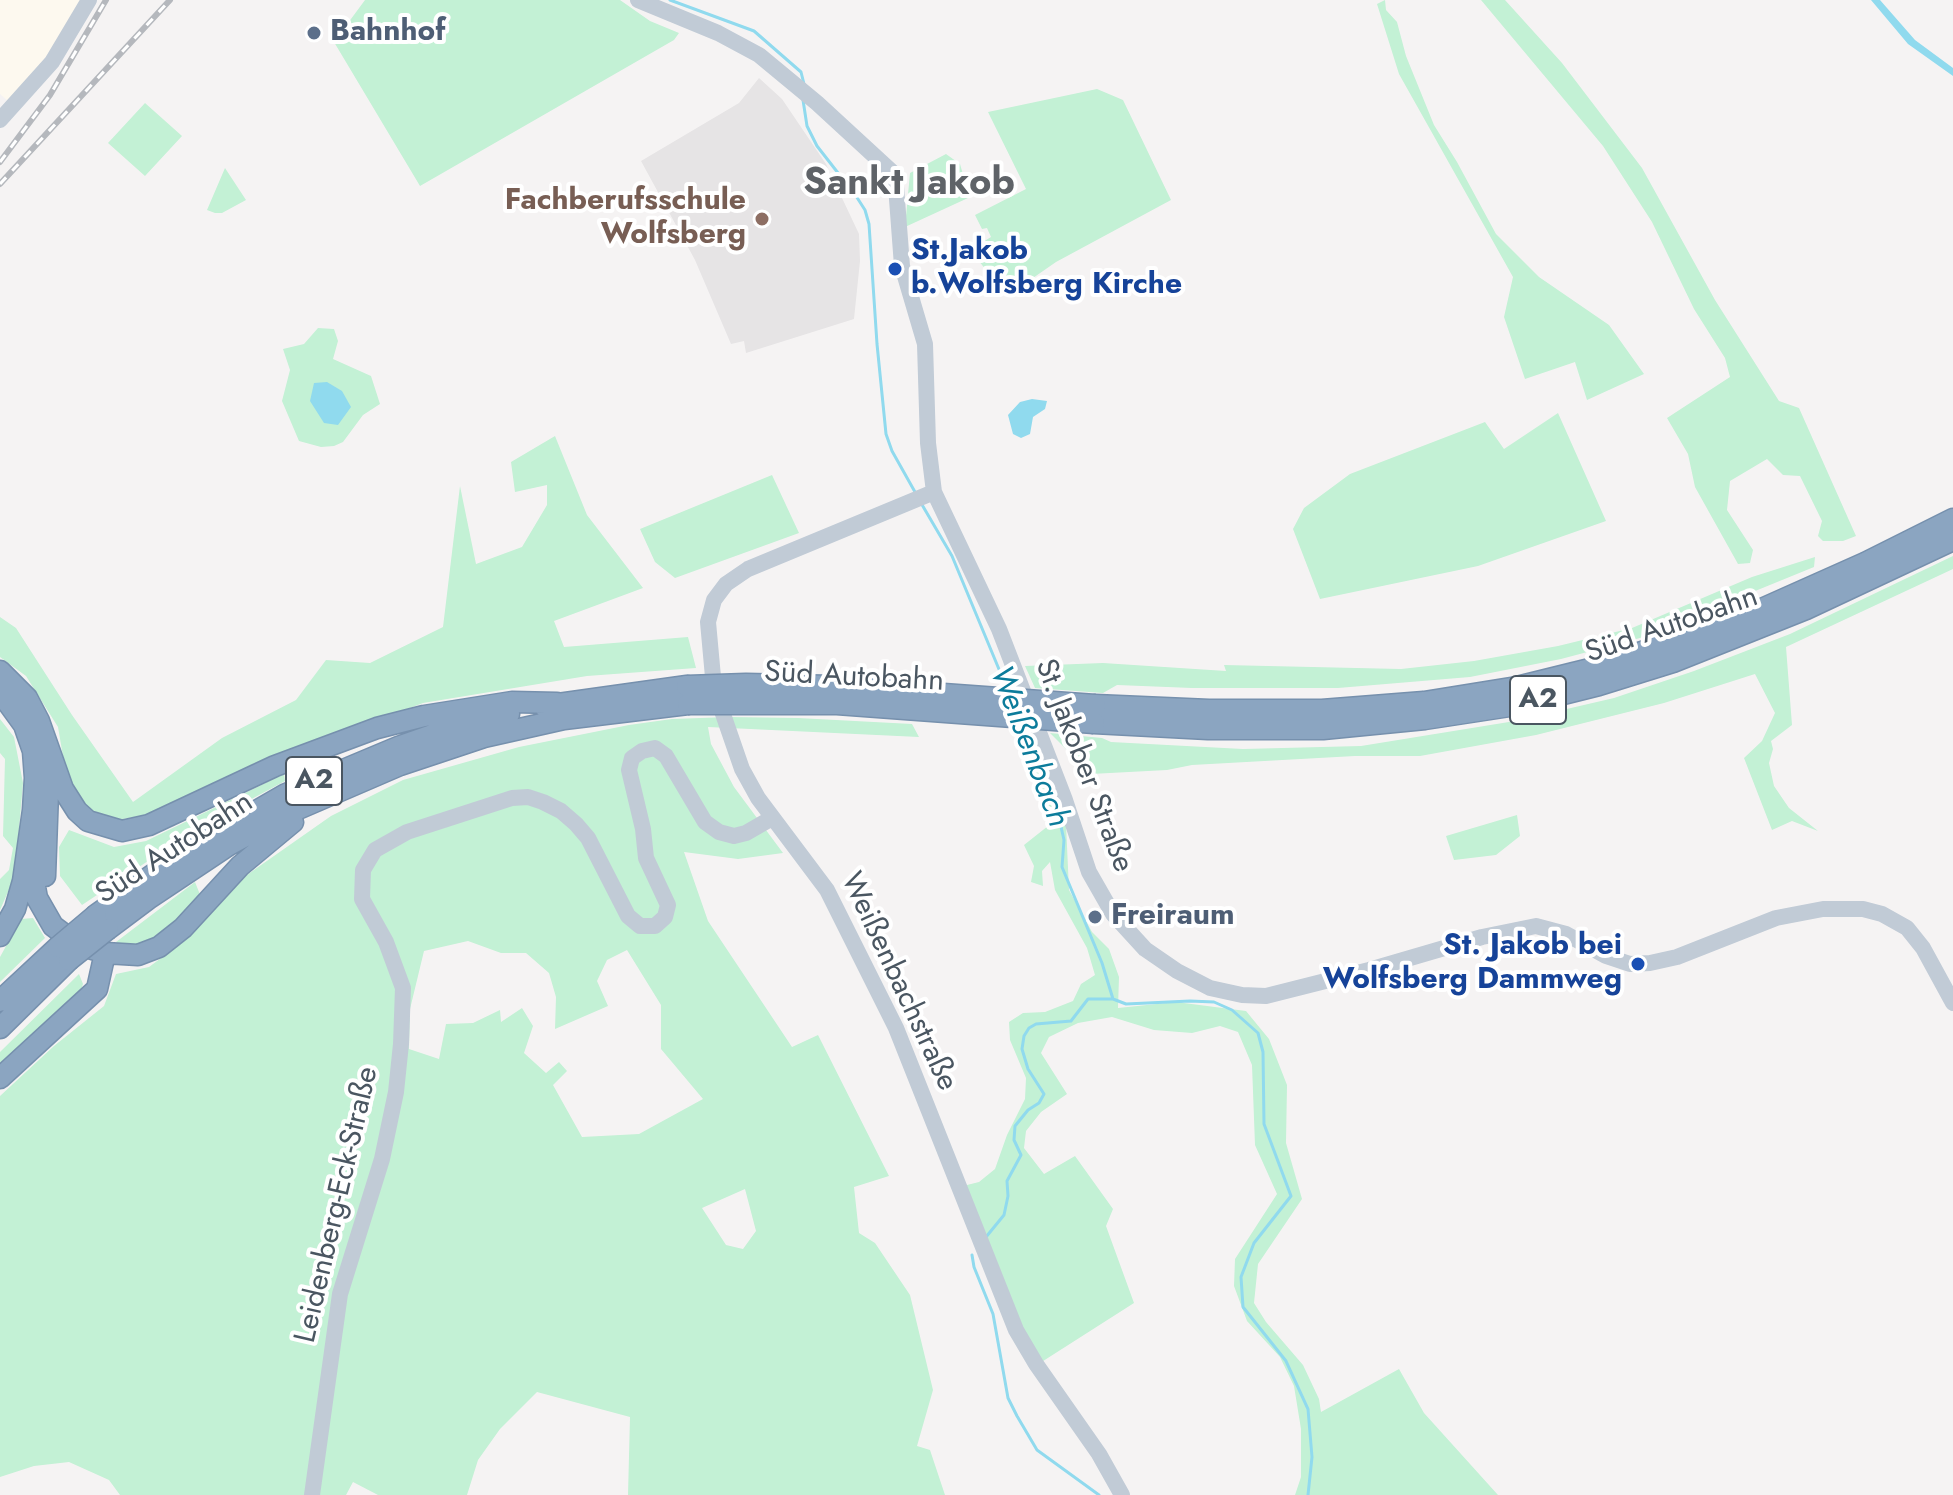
<!DOCTYPE html>
<html>
<head>
<meta charset="utf-8">
<style>
  body { margin:0 }
  canvas { display:block; background:#f5f3f3 }
</style>
</head>
<body>
<canvas width="1953" height="1495"></canvas>
<script>
const context = document.querySelector('canvas').getContext('2d');
context.lineJoin = 'round';
function fillPath(path, color) {
  context.fillStyle = color;
  context.fill(path, 'evenodd');
}
function poly(rows) {
  const path = new Path2D();
  for (const r of rows) {
    path.moveTo(r[0], r[1]);
    for (let i = 2; i < r.length; i += 2) path.lineTo(r[i], r[i + 1]);
  }
  return path;
}
function stroke(path, color, width, dash) {
  context.strokeStyle = color;
  context.lineWidth = width;
  context.lineCap = dash ? 'butt' : 'round';
  context.setLineDash(dash || []);
  context.stroke(path);
}
function drawText(font, color, halo, rows, align = 'center') {
  context.font = font + ' Jost,sans-serif';
  context.lineWidth = 8;
  context.setLineDash([]);
  context.textBaseline = 'middle';
  context.strokeStyle = halo;
  context.fillStyle = color;
  for (const [text, x, y, turn = 0] of rows) {
    context.save();
    context.translate(x, y);
    context.rotate((+turn || 0) * Math.PI / 180);
    context.textAlign = isNaN(turn) ? turn : align;
    if (halo) context.strokeText(text, 0, 0);
    context.fillText(text, 0, 0);
    context.restore();
  }
}
const commercial = poly([
  [0,0,81,0,46,57,8,101,0,94]
]);
const education = poly([
  [759,78,782,99,826,164,859,234,860,261,854,319,746,353,744,341,731,344,695,260,641,161,739,103]
]);
const green = poly([
  [365,0,620,0,650,21,679,33,674,40,420,186,334,42],
  [1385,0,1386,10,1397,22,1406,56,1434,125,1457,162,1496,234,1539,277,1609,325,1644,374,1587,400,1575,362,1525,379,1504,317,1513,277,1399,74,1377,4],
  [1481,0,1505,0,1562,63,1642,168,1715,300,1779,401,1799,408,1856,536,1843,541,1823,541,1818,536,1822,521,1800,476,1783,475,1767,459,1730,481,1727,510,1753,550,1750,563,1738,564,1695,487,1688,454,1667,418,1730,377,1725,358,1694,309,1652,222,1603,146],
  [1097,89,1123,100,1171,200,1056,262,1007,296,970,250,991,237,987,228,982,229,975,215,1026,189,988,112],
  [145,103,182,136,145,176,108,143],
  [946,154,960,164,969,195,968,198,905,227,910,173],
  [225,168,246,200,222,213,215,213,207,210],
  [318,328,334,329,338,341,333,359,371,376,380,404,363,415,343,442,334,446,321,447,299,441,282,401,290,370,283,349,304,344],
  [1558,413,1606,521,1478,566,1320,599,1293,529,1304,508,1350,474,1485,422,1504,449],
  [555,436,587,515,643,588,554,621,564,647,688,637,696,668,587,676,423,703,221,780,158,813,117,820,89,811,67,780,58,727,26,676,0,657,0,617,16,628,72,715,133,802,222,738,296,700,326,660,370,663,443,627,460,486,476,564,522,547,547,505,547,485,515,492,511,462],
  [772,475,799,533,675,578,655,562,640,529],
  [1953,556,1953,569,1786,647,1792,725,1771,741,1773,749,1769,763,1774,786,1789,808,1818,831,1792,821,1772,830,1744,758,1762,741,1775,713,1755,674,1664,703,1536,735,1420,756,1355,756,1192,765,1167,770,1091,774,1050,733,1102,738,1111,742,1243,749,1361,746,1515,721,1614,698,1694,671,1790,634],
  [1815,557,1814,567,1640,638,1561,659,1470,677,1338,688,1192,688,1117,685,1103,693,1035,688,1025,666,1103,663,1226,671,1224,665,1401,669,1474,661,1558,646,1632,628,1752,577],
  [729,717,798,718,912,724,919,737,708,727,711,744,734,787,783,853,738,859,684,852,708,921,792,1047,818,1035,889,1176,854,1187,859,1233,875,1243,910,1295,933,1390,917,1446,930,1450,945,1495,628,1495,630,1417,537,1392,500,1429,478,1460,467,1495,378,1495,353,1482,346,1495,120,1495,109,1480,69,1462,34,1466,0,1477,0,1096,54,1046,104,1006,116,974,149,967,188,938,234,884,331,816,403,780,519,747,629,725,672,719],
  [468,941,501,953,526,953,549,973,556,997,555,1029,608,1006,597,981,607,960,627,950,661,1005,661,1049,703,1099,639,1134,582,1137,553,1085,567,1071,559,1062,546,1073,524,1053,533,1026,522,1008,501,1022,500,1010,473,1023,446,1024,439,1059,409,1049,410,1009,424,951],
  [745,1189,756,1231,743,1249,726,1245,702,1208],
  [0,719,14,737,23,783,15,876,0,910,0,879,9,870,13,848,3,836,5,759,0,753],
  [1037,736,1066,824,1069,890,1092,932,1109,949,1119,977,1118,1008,1176,1002,1246,1011,1269,1039,1287,1085,1286,1143,1302,1199,1258,1264,1254,1303,1266,1322,1303,1365,1319,1399,1321,1412,1399,1369,1424,1413,1498,1495,1295,1495,1301,1477,1301,1429,1294,1386,1280,1357,1247,1321,1234,1286,1235,1259,1277,1194,1255,1145,1252,1065,1238,1032,1220,1026,1192,1033,1154,1030,1112,1017,1078,1023,1049,1037,1041,1053,1067,1094,1041,1112,1026,1131,1024,1148,1044,1174,1075,1156,1113,1209,1106,1226,1134,1303,1040,1363,1013,1318,963,1186,979,1182,995,1169,1007,1135,1025,1099,1026,1078,1010,1040,1009,1022,1023,1013,1045,1012,1073,1001,1081,984,1095,975,1087,948,1055,890,1050,862,1042,871,1043,886,1031,882,1034,866,1024,845,1048,826,1047,815,1024,744],
  [284,774,285,781,196,829,82,905,60,876,59,847,69,830,114,847,146,841],
  [1517,815,1520,836,1496,855,1454,860,1446,836],
  [195,882,201,897,170,930,145,943,124,947,116,942],
  [33,918,45,938,0,982,0,957,21,919],
  [79,974,83,984,79,995,0,1063,0,1052]
]);
const water = poly([
  [1871,0,1880,0,1915,40,1953,68,1953,76,1908,44],
  [327,382,342,391,351,407,338,425,324,423,310,401,314,383],
  [1032,399,1047,401,1045,409,1033,417,1030,434,1021,438,1013,434,1008,415,1020,402]
]);
const stream = poly([
  [670,0,754,31,801,72,804,84],
  [803,100,807,126,817,146,856,196,865,210,869,224,877,344,886,434,892,451,915,492],
  [921,503,952,556,1008,691],
  [1022,724,1057,809,1064,840,1062,867,1102,963,1113,999,1126,1004,1190,1001,1214,1002,1232,1010,1258,1033,1263,1052,1264,1124,1291,1196,1254,1243,1241,1277,1243,1307,1286,1361,1308,1409,1312,1457,1308,1495],
  [986,1237,1004,1215,1008,1196,1007,1181,1021,1155,1014,1140,1015,1126,1028,1110,1039,1103,1044,1094,1028,1069,1022,1049,1024,1036,1029,1028,1036,1024,1071,1021,1088,999,1112,999],
  [972,1255,974,1267,993,1314,1008,1398,1017,1416,1037,1450,1099,1495]
]);
const secondary = poly([
  [638,0,718,33,759,55,817,103,892,172,896,186,902,266,925,344,928,443,934,492,999,629,1065,800,1089,872,1113,914,1145,949,1177,971,1210,988,1242,995,1266,996,1369,970,1482,937,1536,926,1566,934,1606,956,1630,964,1650,963,1677,957,1776,918,1823,909,1863,909,1882,914,1907,928,1923,948,1953,1003],
  [0,120,52,62,89,0],
  [934,492,748,569,726,584,714,600,708,622,714,688,742,769,758,798,827,890,896,1028,1016,1330,1036,1364,1099,1454,1122,1495],
  [312,1495,340,1294,382,1159,396,1092,401,1044,403,988,386,942,362,899,363,870,375,850,407,832,512,798,528,797,543,802,561,811,576,824,588,838,628,916,640,926,655,926,665,917,668,905,646,858,643,829,629,770,632,758,642,751,655,748,666,756,705,822,719,832,734,836,746,833,772,818]
]);
const highway = poly([
  [0,671,27,698,39,721,63,789,77,811,88,821,122,831,149,825,275,766,377,728,424,716,512,702,557,703],
  [0,692,24,725,33,751,35,778,33,810,23,881,15,909,0,936],
  [1095,705,1209,710,1322,710,1424,702,1517,687,1594,668,1735,621,1865,563,1953,519],
  [544,706,687,686],
  [1094,723,1208,729,1323,729,1425,719,1523,704,1599,685,1673,662,1806,609,1953,540],
  [30,838,33,876,37,898,53,926,77,944,105,953,138,955,159,947,183,928,240,866,293,822],
  [45,876,49,764],
  [96,915,182,854,286,794,398,747,441,732,509,714],
  [108,929,148,899,229,845,284,815,400,765,484,737,564,719,688,704],
  [0,1001,58,947],
  [0,1028,69,960],
  [0,1078,97,989,105,953]
]);
const rail = poly([
  [0,162,50,95,106,0],
  [0,184,170,0]
]);
const highwayBridge = poly([
  [687,686,746,684,833,686,1095,705],
  [688,704,837,704,1094,723],
  [58,947,96,915],
  [69,960,108,929]
]);
const markers = [
  [314,33,8,"#5c6f8a"],
  [762,219,8,"#8d6e63"],
  [895,269,8,"#1a4fb4"],
  [1095,917,8,"#5c6f8a"],
  [1638,964,8,"#1a4fb4"]
];
const shields = [
  [1538,700,56],
  [314,781,56]
];
const shieldNames = [
  ["A2",1538,700],
  ["A2",314,781]
];
const serviceNames = [
  ["Bahnhof",330,33],
  ["Freiraum",1111,917]
];
const educationNames = [
  ["Fachberufsschule",746,202],
  ["Wolfsberg",746,236]
];
const transitNames = [
  ["St.Jakob",911,252],
  ["b.Wolfsberg Kirche",911,286],
  ["St. Jakob bei",1622,947,"right"],
  ["Wolfsberg Dammweg",1622,981,"right"]
];
const streetNames = [
  ["Süd Autobahn",1672,626,-19],
  ["Süd Autobahn",854,678,3],
  ["St. Jakober Straße",1083,766,69],
  ["Süd Autobahn",175,849,-33],
  ["Weißenbachstraße",898,982,65],
  ["Leidenberg-Eck-Straße",338,1205,-77]
];
const waterNames = [
  ["Weißenbach",1028,747,69]
];
const districtNames = [
  ["Sankt Jakob",909,185]
];
fillPath(commercial, '#fdf9ef');
fillPath(education, '#e6e4e5');
fillPath(green, '#c3f1d5');
fillPath(water, '#90daee');
stroke(stream, '#90daee', 3);
stroke(highway, '#7690ad', 23);
stroke(secondary, '#c1cbd6', 16);
stroke(highway, '#8ba5c1', 20);
stroke(rail, '#b5b8bd', 6);
stroke(rail, '#fff', 3, [9]);
stroke(highwayBridge, '#7690ad', 23, []);
stroke(highwayBridge, '#8ba5c1', 20);
for (const [x, y, r, color] of markers) {
  const dot = new Path2D();
  dot.arc(x, y, r, 0, 2 * Math.PI);
  context.fillStyle = color;
  context.fill(dot);
  stroke(dot, '#fff', 3);
}
for (const [x, y, w] of shields) {
  const box = new Path2D();
  box.roundRect(x - w / 2, y - 24, w, 48, 6);
  context.fillStyle = '#fff';
  context.fill(box);
  stroke(box, '#4a5661', 2);
}
drawText('bold 28px', '#4a5661', null, shieldNames);
drawText('bold 30px', '#4e5e75', '#fff', serviceNames, 'left');
drawText('bold 30px', '#785e54', '#fff', educationNames, 'right');
drawText('bold 30px', '#164399', '#fff', transitNames, 'left');
drawText('30px', '#4a5661', '#fff', streetNames);
drawText('italic 32px', '#0c7c9b', '#fff', waterNames);
drawText('bold 38px', '#5f6368', '#fff', districtNames);
</script>
</body>
</html>
